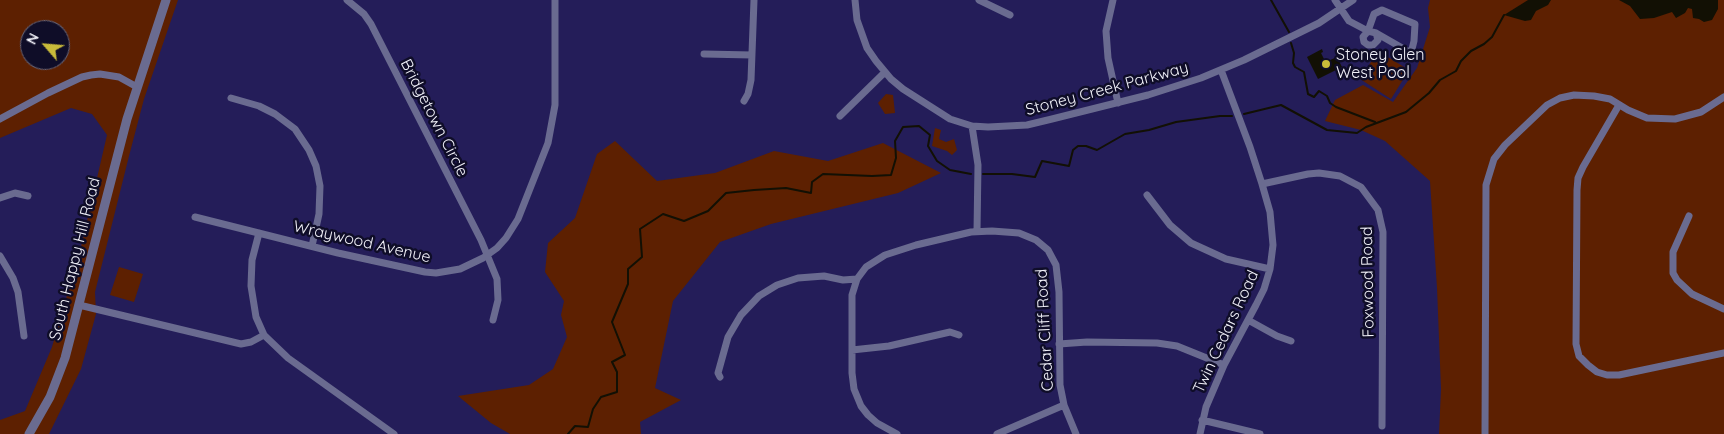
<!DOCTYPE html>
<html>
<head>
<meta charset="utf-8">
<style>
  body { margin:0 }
  #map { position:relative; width:1724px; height:434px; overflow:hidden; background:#241d59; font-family:Quicksand,sans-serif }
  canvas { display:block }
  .north { position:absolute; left:20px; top:20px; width:50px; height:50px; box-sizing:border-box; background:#0f0d28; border:1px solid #69687c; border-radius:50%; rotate:297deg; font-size:14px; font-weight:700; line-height:20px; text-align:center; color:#f1f1f9 }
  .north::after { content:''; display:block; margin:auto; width:18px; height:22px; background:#c9bb3a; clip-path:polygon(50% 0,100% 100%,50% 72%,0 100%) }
</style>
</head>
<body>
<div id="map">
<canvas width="1724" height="434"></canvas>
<div class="north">N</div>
</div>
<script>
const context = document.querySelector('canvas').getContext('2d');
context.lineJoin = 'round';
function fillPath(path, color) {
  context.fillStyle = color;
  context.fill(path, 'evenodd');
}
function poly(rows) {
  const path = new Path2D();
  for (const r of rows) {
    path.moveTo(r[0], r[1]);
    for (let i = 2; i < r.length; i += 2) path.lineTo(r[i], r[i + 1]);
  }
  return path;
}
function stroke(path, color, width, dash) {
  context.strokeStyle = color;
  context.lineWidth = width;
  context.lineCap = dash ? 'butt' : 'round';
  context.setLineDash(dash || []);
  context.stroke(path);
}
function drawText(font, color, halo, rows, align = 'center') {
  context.font = font + ' Quicksand,sans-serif';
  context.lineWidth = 5;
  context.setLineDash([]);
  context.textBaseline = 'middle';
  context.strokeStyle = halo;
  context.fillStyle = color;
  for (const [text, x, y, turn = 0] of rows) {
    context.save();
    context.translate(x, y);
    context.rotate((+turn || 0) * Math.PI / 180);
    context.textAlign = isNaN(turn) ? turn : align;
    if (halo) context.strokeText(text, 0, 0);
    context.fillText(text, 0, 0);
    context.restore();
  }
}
const green = poly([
  [0,0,178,0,144,99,129,156,95,292,96,314,81,369,49,434,0,434,0,420,25,411,52,347,81,247,107,135,92,114,71,108,0,138],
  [30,30,60,30,60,60,30,60],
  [1430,0,1724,0,1724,434,1439,434,1441,389,1437,288,1430,181,1385,141,1361,130,1325,121,1335,100,1363,85,1393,102,1417,68,1430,27,1428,8],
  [1378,51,1409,70,1391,99,1360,79],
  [886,94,893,95,895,113,885,114,878,103],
  [935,128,941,130,939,139,946,142,954,139,957,150,952,155,947,151,932,146],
  [615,141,657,181,715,173,774,151,828,161,883,143,941,173,898,193,771,224,720,242,673,301,655,388,681,400,640,422,641,434,510,434,491,423,458,396,529,385,553,369,567,337,561,315,564,301,545,272,548,243,575,218,597,154],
  [119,267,143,274,134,302,110,295]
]);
const water = poly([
  [1528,0,1551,0,1548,5,1536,11,1531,20,1525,21,1504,15],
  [1619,0,1718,0,1718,9,1712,20,1704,22,1699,19,1693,18,1692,9,1688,8,1685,13,1676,18,1672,12,1654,18,1640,19,1630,6],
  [1322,49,1323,52,1321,53,1325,61,1328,61,1337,57,1342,67,1318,79,1307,57]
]);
const stream = poly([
  [1271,0,1289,32],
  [1291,43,1294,53,1293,63,1295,67,1304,72,1308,94,1314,97,1319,91,1327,96,1330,103,1336,107,1375,122],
  [1244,114,1281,105,1327,130,1357,133,1366,127,1406,112,1429,93,1440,80,1456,71,1461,61,1471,51,1484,44,1492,37,1504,15],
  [983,174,1012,174,1035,177,1042,161,1069,166,1073,150,1078,146,1086,146,1097,150,1125,134,1149,130,1176,122,1220,116,1232,116],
  [568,434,575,426,588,427,593,409,601,397,617,392,617,372,612,362,625,355,612,322,628,284,628,269,642,257,640,229,663,214,684,221,708,211,726,193,754,190,786,188,811,193,812,182,823,174,872,176,891,175,896,158,895,141,903,127,919,126,930,135,928,146,937,161,950,170,971,174]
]);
const minor = poly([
  [347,0,364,14,371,24,481,240,497,279,498,300,493,320],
  [855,0,857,20,867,48,876,61,891,79,903,89,950,119,972,126,988,127,1027,125,1052,119,1148,95,1201,78,1244,60,1319,23,1353,0],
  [979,0,1010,15],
  [1113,0,1106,31,1108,58,1118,103],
  [1335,0,1349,21,1368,31,1363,37,1364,42,1368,45,1373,45,1378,40,1376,33,1368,31,1374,14,1382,10,1415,24,1414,41,1411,53,1376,33],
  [704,54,752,55],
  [231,98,259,106,275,114,295,129,309,150,316,166,320,186,319,214,312,246],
  [744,101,748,94,751,80,754,0],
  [1619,105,1583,167,1578,178,1577,190,1576,344,1579,356,1588,365,1597,372,1607,375,1619,375,1724,353],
  [840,116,885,72],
  [0,119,48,93,82,77,91,75,100,74,119,77,137,87],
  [972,126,978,165,977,231],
  [1262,184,1308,174,1319,173,1340,176,1361,187,1378,210,1383,232,1382,426],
  [1147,195,1170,225,1191,243,1226,259,1270,269],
  [0,198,15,193,28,196],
  [1689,216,1673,252,1673,273,1677,280,1692,294,1724,309],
  [195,217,338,253,425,272,436,273,460,269,483,258,497,248,506,238,518,219,548,143,555,105,555,0],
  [259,233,252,260,251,286,256,317,264,335,288,358,394,434],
  [0,256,13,278,18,292,24,336],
  [79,305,241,344,251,342,264,335],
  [1248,320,1277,336,1291,341],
  [1059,344,1087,342,1157,343,1177,346,1224,365],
  [852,350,889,346,950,332,959,335],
  [720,377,718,373,728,337,741,315,759,296,777,285,798,278,824,276,843,280,857,279],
  [1202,420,1260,434],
  [897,434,877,423,868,415,861,406,854,389,852,373,852,295,857,279,866,267,885,255,916,245,971,232,992,231,1019,233,1036,240,1048,250,1056,265,1059,292,1060,385,1064,405,1076,434],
  [997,434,1064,405],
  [1200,434,1206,407,1224,365,1256,305,1264,289,1270,269,1273,245,1270,212,1262,184,1250,147,1221,70],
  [1485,434,1486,185,1494,159,1505,145,1547,105,1560,98,1574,95,1594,96,1610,99,1628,110,1647,118,1675,119,1701,112,1724,97]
]);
const tertiary = poly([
  [29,434,50,397,65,358,127,119,166,0]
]);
const markers = [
  [1326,64,5,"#c9bb3a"]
];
const poiNames = [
  ["Stoney Glen",1336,55],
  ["West Pool",1336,73]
];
const streetNames = [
  ["Stoney Creek Parkway",1107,89,-15],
  ["Bridgetown Circle",434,118,63],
  ["Wraywood Avenue",362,242,13],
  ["South Happy Hill Road",75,259,-76],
  ["Foxwood Road",1368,282,-91],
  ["Cedar Cliff Road",1045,330,-93],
  ["Twin Cedars Road",1226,332,-65]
];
fillPath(green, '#5d2001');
fillPath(water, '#121004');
stroke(stream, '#121004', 2);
stroke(minor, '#6a6b90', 7);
stroke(tertiary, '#6a6b90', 9);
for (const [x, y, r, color] of markers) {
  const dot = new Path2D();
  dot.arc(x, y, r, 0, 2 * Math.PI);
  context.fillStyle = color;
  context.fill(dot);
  stroke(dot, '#0f0d28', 2);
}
drawText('16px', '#f1f1f9', '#0f0d28', poiNames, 'left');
drawText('16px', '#f1f1f9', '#0f0d28', streetNames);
</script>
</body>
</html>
